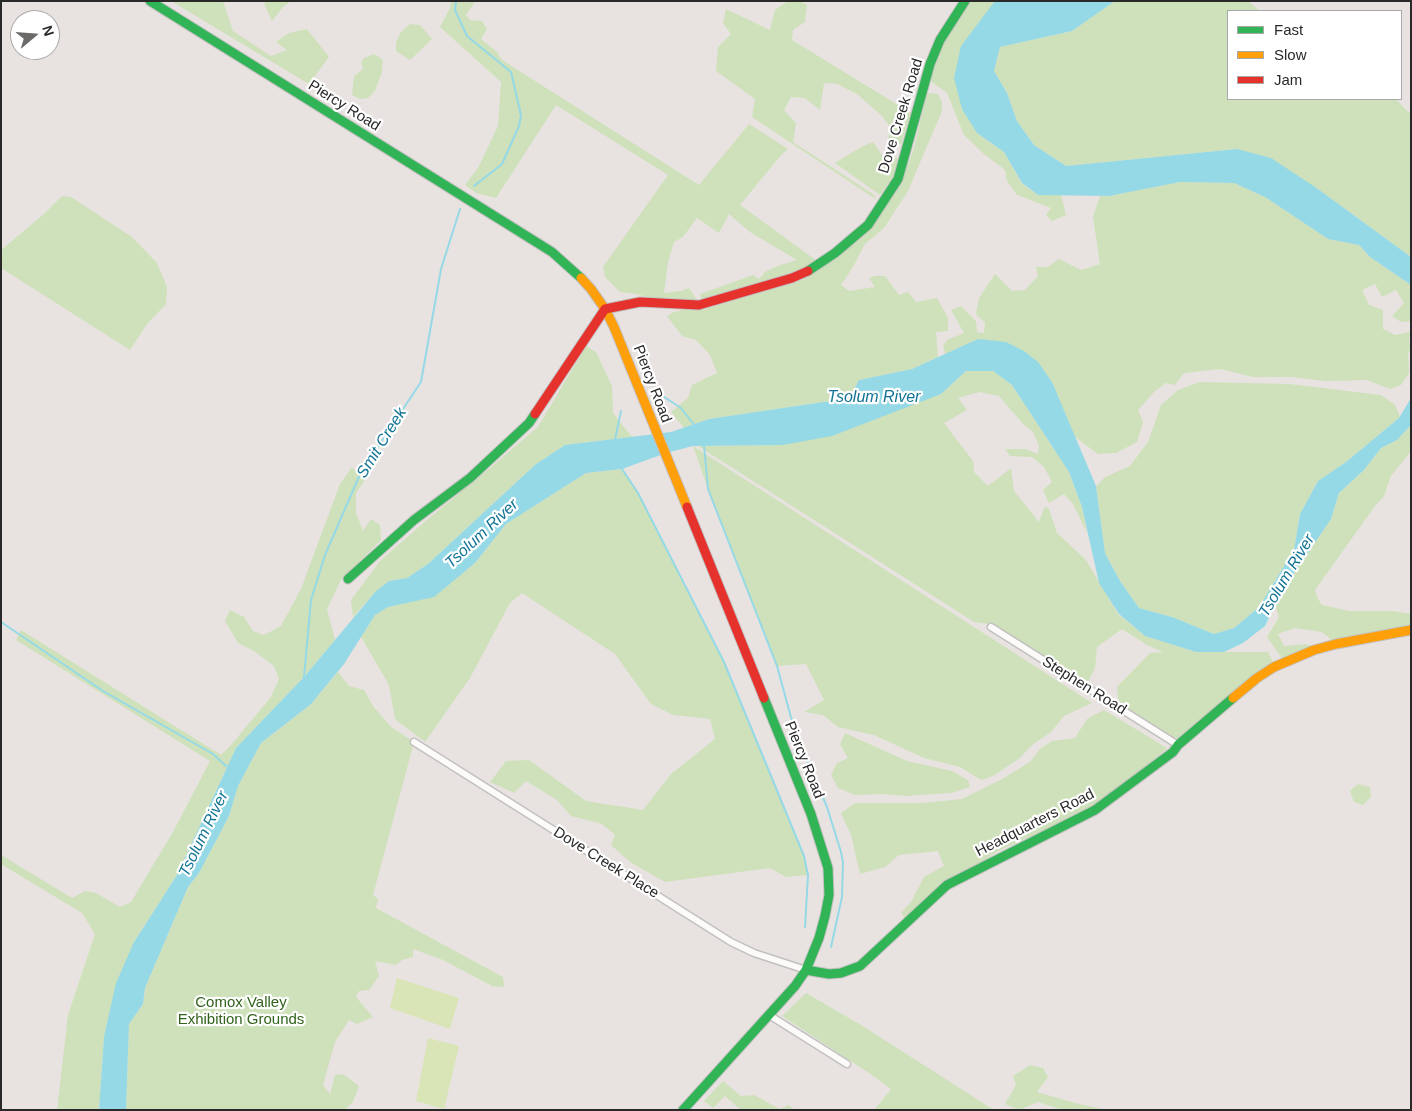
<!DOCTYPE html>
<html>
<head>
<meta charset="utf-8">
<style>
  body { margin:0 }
  #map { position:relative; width:1412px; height:1111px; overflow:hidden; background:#e8e3e0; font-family:Helvetica,sans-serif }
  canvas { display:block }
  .frame { position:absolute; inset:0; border:2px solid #292929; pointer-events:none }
  .legend { position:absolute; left:1227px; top:10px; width:175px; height:90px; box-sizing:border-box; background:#fff; border:1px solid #a9a9a9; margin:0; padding:6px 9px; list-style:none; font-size:15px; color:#292929 }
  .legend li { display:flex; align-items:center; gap:10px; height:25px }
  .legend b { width:25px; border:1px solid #a9a9a9 }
  .north { position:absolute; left:10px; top:10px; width:50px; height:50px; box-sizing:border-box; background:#fff; border:1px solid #a9a9a9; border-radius:50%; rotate:72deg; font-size:14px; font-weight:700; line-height:20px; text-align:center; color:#292929 }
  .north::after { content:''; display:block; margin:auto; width:18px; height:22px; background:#6c6a69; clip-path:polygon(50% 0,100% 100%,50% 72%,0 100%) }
</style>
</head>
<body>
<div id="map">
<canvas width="1412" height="1111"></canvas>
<div class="frame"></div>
<ul class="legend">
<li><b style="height:6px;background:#30b455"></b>Fast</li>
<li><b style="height:6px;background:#ff9f0a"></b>Slow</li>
<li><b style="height:6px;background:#e5322d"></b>Jam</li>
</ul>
<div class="north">N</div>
</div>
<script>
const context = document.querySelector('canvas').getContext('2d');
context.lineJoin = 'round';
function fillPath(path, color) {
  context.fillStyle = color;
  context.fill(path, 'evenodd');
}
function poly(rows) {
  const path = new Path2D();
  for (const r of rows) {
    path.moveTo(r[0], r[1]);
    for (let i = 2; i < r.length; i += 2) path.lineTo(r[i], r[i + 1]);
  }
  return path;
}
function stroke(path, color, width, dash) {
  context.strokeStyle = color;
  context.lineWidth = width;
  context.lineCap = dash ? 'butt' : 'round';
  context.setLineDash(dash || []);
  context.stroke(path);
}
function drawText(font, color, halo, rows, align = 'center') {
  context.font = font + ' Helvetica,sans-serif';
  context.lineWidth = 4.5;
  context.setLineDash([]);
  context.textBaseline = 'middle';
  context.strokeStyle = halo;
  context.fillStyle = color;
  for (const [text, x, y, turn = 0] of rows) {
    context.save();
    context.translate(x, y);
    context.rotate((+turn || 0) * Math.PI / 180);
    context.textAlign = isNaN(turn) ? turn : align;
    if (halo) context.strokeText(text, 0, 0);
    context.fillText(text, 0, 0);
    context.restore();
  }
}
const green = poly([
  [171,1,223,1,233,31,271,56,287,50,276,42,289,33,307,29,329,57,309,84],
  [266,1,291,1,283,7,272,21,264,4],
  [451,1,473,1,474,3,466,15,470,20,482,21,487,29,481,39,497,52,502,60,699,185,749,124,788,149,782,154,740,205,817,261,807,270,702,301,700,294,753,275,759,279,765,272,775,267,797,260,750,232,729,214,719,233,697,218,683,237,674,242,668,263,664,293,681,291,689,288,697,300,658,300,636,294,620,292,605,277,603,267,668,175,556,105,496,198,476,193,465,185,478,168,498,126,501,82,440,27,450,8],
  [788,1,799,1,807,5,805,22,793,30,792,40,911,113,901,144,887,148,890,127,882,116,857,94,837,84,824,83,820,110,805,98,791,97,784,110,796,123,793,142,873,194,877,200,752,117,755,99,716,71,718,47,731,34,723,23,726,9,770,30,775,10],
  [971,1,995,1,982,20,977,133,1004,152,1022,184,1038,195,1061,195,1066,215,1052,221,1046,215,1051,208,1017,195,1007,181,1005,170,984,154,964,135,947,93,929,80,931,66,945,35],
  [1115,1,1248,1,1260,11,1228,11,1228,99,1396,99,1407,111,1411,113,1411,257,1318,189,1237,149,1066,166,1034,145,1017,121,1007,93,994,71,1000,47,1072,31],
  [410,24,420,25,432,39,410,60,396,51,396,43,400,33],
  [374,54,383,60,382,72,375,91,368,98,360,99,352,95,354,76,363,69,361,63,364,58],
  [927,93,938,94,942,102,942,111,908,191,884,228,865,244,853,267,841,285,849,291,875,287,869,278,875,276,885,276,899,295,908,292,916,302,937,298,948,318,948,331,936,332,938,357,912,369,859,380,851,395,837,400,709,419,684,428,671,412,688,398,692,385,717,373,710,355,696,340,682,336,667,316,674,312,688,309,703,310,802,280,821,268,863,237,900,186,914,148],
  [873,142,884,158,900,158,897,172,880,195,835,163,861,147],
  [1180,182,1234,183,1265,197,1328,239,1359,245,1370,257,1411,285,1411,321,1401,322,1392,316,1404,303,1396,290,1382,297,1375,284,1362,290,1369,305,1383,310,1383,329,1395,335,1410,332,1409,344,1411,343,1411,352,1408,351,1409,373,1401,385,1390,389,1367,380,1326,381,1291,377,1253,377,1220,369,1184,373,1175,385,1166,383,1154,392,1138,410,1143,422,1137,442,1116,453,1098,454,1074,436,1052,382,978,339,945,354,943,346,947,340,964,333,951,310,961,306,976,321,977,332,984,333,985,323,976,314,979,298,995,274,1012,291,1025,290,1038,276,1036,267,1048,267,1059,259,1081,270,1100,264,1093,217,1100,196,1109,196],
  [62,196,71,197,132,237,157,263,167,287,166,304,147,324,130,350,1,268,1,250,44,214],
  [586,346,596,352,612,386,613,413,632,437,565,445,536,464,428,564,407,578,389,581,376,591,353,617,351,600,380,561,428,519,490,468,538,427],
  [966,371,993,371,1012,385,1069,472,1082,507,1087,533,1073,504,1064,494,1049,503,1043,490,1052,482,1044,467,1032,457,1010,456,1005,449,1025,449,1038,454,1039,445,1033,432,1024,425,999,396,979,392,958,398,967,410,944,423,973,461,974,472,988,486,1011,468,1014,491,1039,522,1045,506,1049,509,1057,533,1086,560,1118,614,1145,636,1196,652,1268,652,1274,664,1230,694,1176,740,1119,705,1117,687,1150,653,1163,652,1147,645,1122,629,1097,647,1095,668,1088,682,989,624,974,622,698,446,783,445,941,394],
  [1200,382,1289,384,1381,395,1395,405,1400,417,1346,462,1318,481,1300,514,1294,550,1259,607,1234,628,1214,634,1172,617,1139,608,1120,581,1105,553,1096,486,1105,477,1130,466,1148,442,1161,405,1178,390],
  [1411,425,1411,451,1391,476,1384,496,1375,506,1315,590,1318,599,1322,605,1349,611,1392,611,1411,614,1411,626,1333,641,1322,632,1295,628,1278,634,1284,646,1306,644,1313,647,1283,660,1267,637,1279,617,1275,605,1282,591,1331,519,1339,493,1364,470,1381,448,1397,440],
  [693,446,1092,703,1064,716,1051,732,1032,745,1020,758,993,776,981,780,960,767,924,758,874,735,838,727,823,715,804,712,824,700,806,664,777,666,708,489],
  [352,467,365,480,356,493,356,513,363,531,371,519,380,525,381,540,341,580,327,609,335,640,304,677,236,748,177,875,134,942,104,1037,99,1110,57,1110,68,1015,95,934,82,913,1,864,1,855,72,898,85,891,96,893,120,907,131,902,173,832,210,761,16,640,21,630,221,755,231,745,271,697,279,679,274,666,254,651,238,643,225,621,230,610,244,617,253,631,264,635,281,626,301,589,340,484],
  [622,469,638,493,724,662,804,856,808,875,786,877,770,868,665,882,630,862,611,845,615,835,602,824,571,816,557,800,526,781,514,793,490,782,506,761,529,760,586,801,643,810,671,774,715,739,710,719,673,715,651,704,615,654,522,593,510,603,470,678,425,742,395,719,389,685,361,637,375,615,388,607,434,596,475,563,506,524,586,473],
  [338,672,349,686,364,690,373,706,391,727,414,742,373,895,378,899,376,908,503,977,504,987,492,986,443,960,413,949,413,957,402,960,396,965,375,961,379,976,369,990,359,991,356,997,373,1017,357,1024,349,1020,335,1042,323,1085,330,1094,335,1075,343,1074,359,1086,353,1102,345,1110,126,1110,129,1024,143,1004,145,988,188,887,199,873,229,816,238,786,261,743,311,704],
  [1104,710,1167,748,1103,804,998,851,943,887,905,918,901,913,911,902,924,877,944,866,938,851,899,855,885,867,860,874,851,835,841,813,855,803,922,803,962,799,1002,779,1030,762,1040,749,1052,741,1075,738,1087,719],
  [845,733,907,761,952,771,968,780,970,787,951,793,905,796,883,794,855,795,838,788,831,775,837,763,848,758,840,744],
  [1358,784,1370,787,1371,797,1363,805,1354,802,1350,791],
  [806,993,861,1025,994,1110,873,1110,875,1109,891,1089,872,1075,782,1016],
  [1030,1065,1043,1068,1048,1077,1037,1092,1079,1104,1107,1110,1062,1110,1038,1102,1019,1110,1005,1104,1016,1085,1013,1076],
  [723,1081,741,1096,754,1095,780,1109,789,1105,793,1109,792,1110,741,1110,725,1096,713,1108,704,1101]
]);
const pitch = poly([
  [397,978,459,998,450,1029,390,1008],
  [428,1038,459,1046,444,1109,416,1101]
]);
const water = poly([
  [995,1,1115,1,1072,31,1000,47,994,71,1007,93,1017,121,1034,145,1066,166,1237,149,1271,158,1318,189,1411,257,1411,285,1370,257,1359,245,1328,239,1265,197,1234,183,1180,182,1109,196,1038,195,1022,183,1004,152,977,133,962,109,954,78,961,46],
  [978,339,1006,342,1024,351,1038,362,1052,382,1096,486,1105,553,1120,581,1139,608,1172,617,1214,634,1234,628,1259,607,1294,550,1300,514,1318,481,1346,462,1399,418,1411,398,1411,425,1397,440,1381,448,1364,470,1339,493,1331,519,1282,591,1265,626,1243,643,1224,652,1196,652,1145,636,1119,614,1099,583,1082,507,1069,472,1012,385,993,371,966,371,941,394,832,436,783,445,693,446,666,453,622,469,586,473,506,524,475,563,434,597,388,607,375,615,344,664,311,704,261,743,238,786,229,816,199,873,188,887,145,988,143,1004,129,1024,126,1110,99,1110,104,1037,116,983,134,942,177,875,236,748,304,677,376,591,389,581,407,578,428,564,536,464,565,445,671,432,709,419,837,400,851,395,859,380,912,369]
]);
const stream = poly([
  [456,1,455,10,467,36,511,72,521,115,519,126,502,164,474,186],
  [661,395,681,408,695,426],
  [615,440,621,411],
  [704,445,708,489,777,666,795,732,827,807,841,852,843,862,842,897,831,947],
  [622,469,638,493,724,662,804,856,808,875,805,927],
  [1,622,103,691,213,754,226,766],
  [304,677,311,600,325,555,361,472,421,382,441,269,460,209]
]);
const street = poly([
  [991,627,1178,745],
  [414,742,731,942,754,953,806,970],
  [769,1015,847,1064]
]);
const fast = poly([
  [150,1,552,252,581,278],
  [808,271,835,253,868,225,898,179,930,64,940,40,965,1],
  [348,579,414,520,470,478,529,423,535,414],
  [806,970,829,974,841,973,860,966,947,885,1095,810,1173,752,1178,745,1233,698],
  [683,1110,795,986,806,970,819,938,825,916,829,895,828,868,811,814,764,698]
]);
const slow = poly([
  [581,278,591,289,605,309,614,327,687,507],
  [1233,698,1257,678,1274,667,1314,650,1336,644,1411,630]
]);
const jam = poly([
  [535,414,605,309,640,302,699,305,792,278,808,271],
  [687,507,764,698]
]);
const streetNames = [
  ["Piercy Road",344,106,32],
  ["Dove Creek Road",901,116,-73],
  ["Piercy Road",652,384,69],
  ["Stephen Road",1084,686,32],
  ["Piercy Road",804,760,68],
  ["Headquarters Road",1035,823,-27],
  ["Dove Creek Place",606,863,32]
];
const parkNames = [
  ["Comox Valley",241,1003],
  ["Exhibition Grounds",241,1020]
];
const waterNames = [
  ["Tsolum River",874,398],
  ["Smit Creek",382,443,-58],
  ["Tsolum River",482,534,-43],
  ["Tsolum River",1287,576,-59],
  ["Tsolum River",204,834,-64]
];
fillPath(green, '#cee1ba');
fillPath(pitch, '#d9e5b7');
fillPath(water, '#95d9e7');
stroke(stream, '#95d9e7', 2);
stroke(street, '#c2c0c1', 9);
stroke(fast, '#c2c0c1', 11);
stroke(slow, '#c2c0c1', 11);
stroke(jam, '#c2c0c1', 11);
stroke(street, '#fcfbfa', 6);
stroke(fast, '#30b455', 9);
stroke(slow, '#ff9f0a', 9);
stroke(jam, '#e5322d', 9);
drawText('15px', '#292929', '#fff', streetNames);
drawText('15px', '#32631c', '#fff', parkNames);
drawText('italic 16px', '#127495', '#fff', waterNames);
</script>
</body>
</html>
